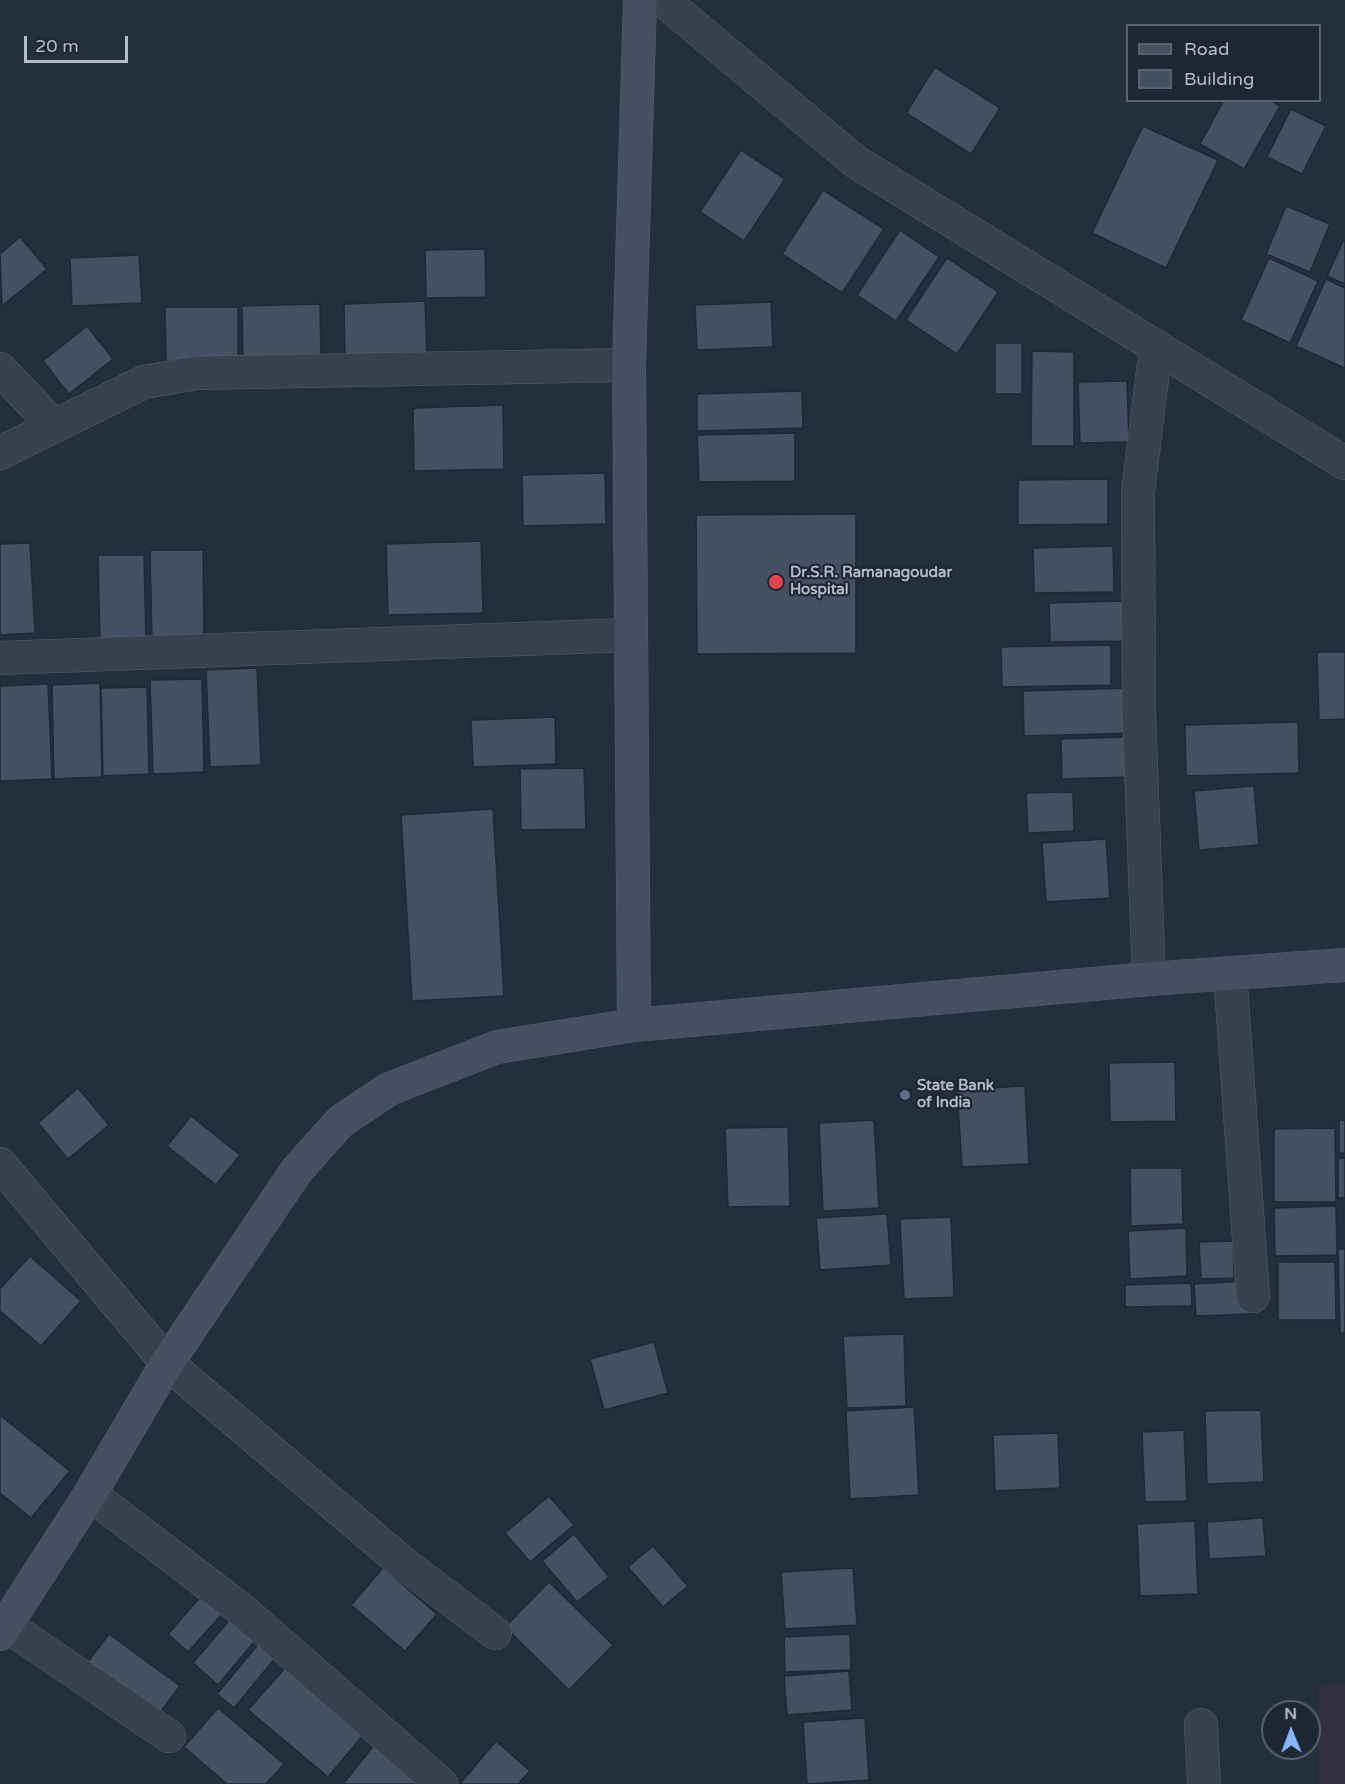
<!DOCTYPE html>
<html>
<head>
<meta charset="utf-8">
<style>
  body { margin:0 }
  #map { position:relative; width:1345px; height:1784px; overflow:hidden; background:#242f3e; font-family:"Varela Round",sans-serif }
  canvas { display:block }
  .legend { position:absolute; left:1126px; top:24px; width:195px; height:78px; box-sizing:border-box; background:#1d2633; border:2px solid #59626f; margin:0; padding:8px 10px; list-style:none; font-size:18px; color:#b4bcc9 }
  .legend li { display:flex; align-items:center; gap:12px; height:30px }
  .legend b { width:30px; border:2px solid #59626f }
  .north { position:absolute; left:1261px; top:1700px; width:60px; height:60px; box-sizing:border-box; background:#1d2633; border:2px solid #59626f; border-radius:50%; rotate:359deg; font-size:16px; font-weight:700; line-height:24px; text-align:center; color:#b4bcc9 }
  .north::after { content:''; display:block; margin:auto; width:21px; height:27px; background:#8ab4f8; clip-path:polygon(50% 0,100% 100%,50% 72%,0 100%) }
  .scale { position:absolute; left:24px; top:36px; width:104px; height:27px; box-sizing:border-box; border:3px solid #b4bcc9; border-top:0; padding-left:8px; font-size:18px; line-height:21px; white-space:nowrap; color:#b4bcc9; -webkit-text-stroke:4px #1d2633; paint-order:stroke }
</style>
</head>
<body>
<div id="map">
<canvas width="1345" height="1784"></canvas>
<ul class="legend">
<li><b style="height:8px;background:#465061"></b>Road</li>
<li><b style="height:16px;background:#455162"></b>Building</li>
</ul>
<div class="north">N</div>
<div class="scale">20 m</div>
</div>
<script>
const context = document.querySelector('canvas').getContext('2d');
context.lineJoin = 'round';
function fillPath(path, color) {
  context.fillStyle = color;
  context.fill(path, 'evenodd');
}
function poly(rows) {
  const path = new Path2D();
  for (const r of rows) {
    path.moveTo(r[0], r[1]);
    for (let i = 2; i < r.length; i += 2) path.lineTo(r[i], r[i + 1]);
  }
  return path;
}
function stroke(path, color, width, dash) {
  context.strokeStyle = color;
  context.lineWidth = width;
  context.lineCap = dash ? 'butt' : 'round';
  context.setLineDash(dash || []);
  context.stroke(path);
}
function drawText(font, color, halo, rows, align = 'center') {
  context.font = font + ' "Varela Round",sans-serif';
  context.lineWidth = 4.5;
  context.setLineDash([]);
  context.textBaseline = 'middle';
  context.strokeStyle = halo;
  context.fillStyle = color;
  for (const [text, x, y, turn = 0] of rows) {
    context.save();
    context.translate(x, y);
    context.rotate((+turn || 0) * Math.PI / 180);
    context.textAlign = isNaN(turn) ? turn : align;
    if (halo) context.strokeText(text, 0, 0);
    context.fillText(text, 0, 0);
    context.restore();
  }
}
const medical = poly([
  [1345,1683,1345,1784,1319,1784,1319,1686]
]);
const building = poly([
  [935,67,1000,108,971,154,906,113,935,67],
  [1224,100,1270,100,1280,106,1244,169,1200,144,1224,100],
  [1291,109,1326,126,1302,174,1267,157,1291,109],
  [1143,126,1218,160,1166,268,1092,233,1143,126],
  [741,150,785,179,744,241,700,212,741,150],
  [823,190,884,229,842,293,782,254,823,190],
  [1286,206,1330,224,1310,272,1266,254,1286,206],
  [900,230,939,257,896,321,857,295,900,230],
  [20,237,47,269,2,306,0,254,20,237],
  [1343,241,1345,242,1345,284,1327,276,1343,241],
  [485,249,486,297,426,298,425,250,485,249],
  [139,255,142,303,72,306,70,258,139,255],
  [947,258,998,292,957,354,906,320,947,258],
  [1269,258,1318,281,1290,343,1241,320,1269,258],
  [1326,279,1345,288,1345,368,1296,346,1326,279],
  [425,301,427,357,345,359,344,304,425,301],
  [771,302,773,347,697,350,695,305,771,302],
  [320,304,321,361,243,363,242,306,320,304],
  [165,307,238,307,238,361,166,361,165,307],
  [87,326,113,359,69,394,43,361,87,326],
  [995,343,1022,343,1022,394,995,394,995,343],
  [1032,351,1074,352,1074,446,1031,446,1032,351],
  [1127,381,1129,442,1080,443,1078,382,1127,381],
  [802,391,803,428,697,431,697,394,802,391],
  [503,405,504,469,414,471,413,408,503,405],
  [795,433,795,481,699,482,697,435,795,433],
  [605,473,606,524,523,526,522,475,605,473],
  [1108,479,1108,524,1018,525,1018,480,1108,479],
  [856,514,856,653,697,654,696,515,856,514],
  [481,541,483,613,388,615,386,544,481,541],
  [30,543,35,633,0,635,0,544,30,543],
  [1113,546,1114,592,1034,593,1033,548,1113,546],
  [150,550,203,550,204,641,152,642,150,550],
  [98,555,144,555,146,644,100,645,98,555],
  [1123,601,1123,641,1050,642,1049,603,1123,601],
  [1111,645,1111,685,1002,687,1001,647,1111,645],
  [1317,652,1345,652,1345,719,1319,720,1317,652],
  [257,668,261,765,210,767,206,670,257,668],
  [202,679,204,772,153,774,150,680,202,679],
  [100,683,102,777,54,779,52,685,100,683],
  [48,684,52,779,0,781,0,686,48,684],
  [147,687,149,774,103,776,101,688,147,687],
  [1135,688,1136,733,1024,736,1023,691,1135,688],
  [555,717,556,764,473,767,471,720,555,717],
  [1298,722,1299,773,1186,776,1185,725,1298,722],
  [1128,737,1130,777,1062,779,1061,739,1128,737],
  [584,768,586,829,521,830,520,769,584,768],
  [1254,786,1259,845,1199,850,1194,791,1254,786],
  [1073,792,1074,831,1028,833,1026,793,1073,792],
  [493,809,504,996,412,1001,401,815,493,809],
  [1106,839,1110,898,1046,902,1042,843,1106,839],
  [1175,1062,1176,1121,1110,1122,1109,1063,1175,1062],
  [1025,1086,1029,1164,962,1167,957,1090,1025,1086],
  [78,1088,109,1125,68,1159,38,1123,78,1088],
  [191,1116,240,1155,216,1185,167,1146,191,1116],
  [874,1120,879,1208,823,1211,819,1123,874,1120],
  [1339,1120,1345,1120,1345,1153,1339,1153,1339,1120],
  [788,1127,790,1206,728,1207,725,1128,788,1127],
  [1335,1128,1336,1202,1274,1202,1274,1129,1335,1128],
  [1345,1158,1345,1198,1338,1198,1338,1159,1345,1158],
  [1130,1168,1182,1168,1183,1224,1131,1226,1130,1168],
  [1336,1206,1337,1255,1275,1256,1274,1208,1336,1206],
  [887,1214,891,1265,820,1270,816,1218,887,1214],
  [951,1217,954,1297,904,1299,900,1219,951,1217],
  [1186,1228,1187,1276,1130,1279,1128,1231,1186,1228],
  [1233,1241,1234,1278,1201,1279,1199,1242,1233,1241],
  [1338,1249,1345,1249,1345,1333,1340,1333,1338,1249],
  [30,1256,81,1301,41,1346,0,1311,0,1289,30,1256],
  [1278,1262,1335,1262,1336,1320,1278,1320,1278,1262],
  [1248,1281,1249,1314,1196,1316,1194,1284,1248,1281],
  [1191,1283,1192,1306,1125,1307,1125,1285,1191,1283],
  [904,1334,906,1406,847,1408,843,1336,904,1334],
  [654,1342,668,1393,604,1410,590,1359,654,1342],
  [914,1407,919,1495,850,1499,846,1411,914,1407],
  [1261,1410,1264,1482,1207,1484,1205,1411,1261,1410],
  [0,1415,70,1471,31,1518,0,1493,0,1415],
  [1184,1430,1187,1501,1145,1502,1142,1432,1184,1430],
  [1058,1433,1060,1488,995,1491,993,1435,1058,1433],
  [549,1496,574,1525,530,1562,505,1533,549,1496],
  [1263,1518,1266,1556,1209,1559,1207,1522,1263,1518],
  [1195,1521,1198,1594,1140,1596,1137,1524,1195,1521],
  [574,1534,609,1577,577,1602,542,1561,574,1534],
  [653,1546,688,1586,663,1607,628,1567,653,1546],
  [383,1568,437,1614,405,1651,351,1605,383,1568],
  [853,1568,857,1625,785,1629,781,1572,853,1568],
  [549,1582,613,1645,569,1690,505,1627,549,1582],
  [203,1594,224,1612,188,1652,168,1634,203,1594],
  [232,1617,258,1637,218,1685,193,1663,232,1617],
  [109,1634,180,1686,159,1714,88,1662,109,1634],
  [850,1634,851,1670,785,1672,784,1637,850,1634],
  [260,1642,277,1656,234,1708,217,1694,260,1642],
  [285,1668,364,1734,328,1777,248,1710,285,1668],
  [849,1671,852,1710,787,1715,784,1676,849,1671],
  [218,1708,284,1764,266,1784,227,1784,184,1747,218,1708],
  [865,1718,869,1780,807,1784,803,1722,865,1718],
  [496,1741,530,1771,518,1784,460,1784,496,1741],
  [375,1744,426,1784,343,1784,375,1744]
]);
const street = poly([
  [663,0,856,162,1345,463],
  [0,369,53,425],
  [0,453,144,382,197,373,629,365],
  [0,658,630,635],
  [1230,973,1253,1296],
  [1149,979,1139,713,1138,492,1156,347],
  [0,1164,167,1363,404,1564,495,1633],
  [90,1494,242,1610,441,1784],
  [6,1625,169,1736],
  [1201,1725,1204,1784]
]);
const secondary = poly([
  [634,1025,629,365,640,0],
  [0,1634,90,1494,167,1363,297,1170,341,1121,389,1089,497,1047,634,1025,1149,979,1345,965]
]);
const markers = [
  [776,582,8,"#e0444e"],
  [905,1095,6,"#5c6f8a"]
];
const poiNames = [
  ["Dr.S.R. Ramanagoudar",790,573],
  ["Hospital",790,590],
  ["State Bank",917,1086],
  ["of India",917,1103]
];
fillPath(medical, '#32303f');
fillPath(building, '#455162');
stroke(building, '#1f2835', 1.5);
stroke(street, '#565f6c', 34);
stroke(secondary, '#565f6c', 34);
stroke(street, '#38414e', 33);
stroke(secondary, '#465061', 33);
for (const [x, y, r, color] of markers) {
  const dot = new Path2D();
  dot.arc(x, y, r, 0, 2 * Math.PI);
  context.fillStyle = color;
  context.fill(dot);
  stroke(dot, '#1d2633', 2);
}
drawText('bold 15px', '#b4bcc9', '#1d2633', poiNames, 'left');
</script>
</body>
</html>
